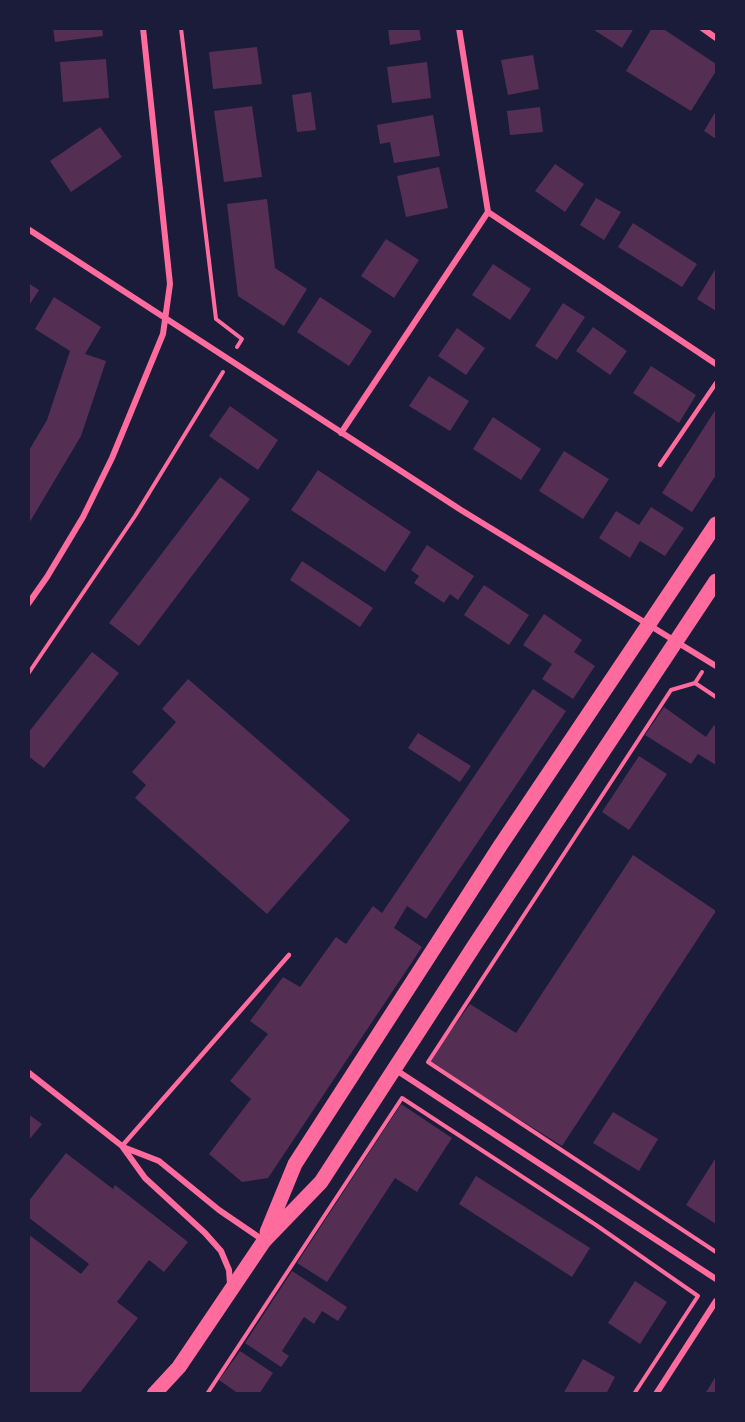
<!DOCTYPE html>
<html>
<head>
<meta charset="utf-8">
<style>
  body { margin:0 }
  #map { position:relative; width:745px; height:1422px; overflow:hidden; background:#1b1b3a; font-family:Overpass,sans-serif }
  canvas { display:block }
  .frame { position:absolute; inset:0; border:30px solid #1b1b3a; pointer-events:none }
</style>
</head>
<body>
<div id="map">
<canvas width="745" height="1422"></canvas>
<div class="frame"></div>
</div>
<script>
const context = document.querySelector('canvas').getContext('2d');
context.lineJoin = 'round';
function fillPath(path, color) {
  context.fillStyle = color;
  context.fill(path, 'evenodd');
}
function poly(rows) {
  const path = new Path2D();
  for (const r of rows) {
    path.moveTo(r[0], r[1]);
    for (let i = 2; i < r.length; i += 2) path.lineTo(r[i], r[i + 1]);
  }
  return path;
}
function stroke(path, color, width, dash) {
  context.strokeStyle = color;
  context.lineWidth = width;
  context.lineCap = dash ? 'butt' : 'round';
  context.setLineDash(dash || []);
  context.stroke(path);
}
const building = poly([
  [53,28,102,28,103,36,55,42],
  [388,28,419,28,421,40,390,45],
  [591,28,634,28,622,48],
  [652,28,662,28,716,64,716,71,691,111,626,71],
  [257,47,262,84,213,89,209,52],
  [533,55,539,89,508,95,501,60],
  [106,59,109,98,63,102,60,62],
  [427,62,431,98,392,103,387,67],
  [311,92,316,130,297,132,292,95],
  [252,106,262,177,224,182,214,111],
  [540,107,543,132,510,135,507,111],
  [716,111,716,139,704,131],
  [433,115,440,156,394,163,390,142,380,144,377,125],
  [100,127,122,157,71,192,50,161],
  [555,164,584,184,565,212,535,191],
  [439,167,448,208,406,217,397,176],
  [596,198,621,212,604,240,580,225],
  [267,199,275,268,307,289,284,326,238,296,227,204],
  [633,223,697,264,682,287,618,247],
  [386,239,419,260,394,298,361,276],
  [493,264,531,289,510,320,472,295],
  [716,268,716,311,697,299],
  [28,283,39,290,28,307],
  [54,297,101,327,85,354,106,361,81,436,28,525,28,452,47,420,70,351,35,329],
  [320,297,372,331,349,366,297,332],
  [563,303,585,317,557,360,535,346],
  [593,327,627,351,610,375,576,351],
  [457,328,485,348,466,375,438,356],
  [651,366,696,395,679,423,633,393],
  [429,376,469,401,450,431,409,406],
  [230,406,278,440,258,470,209,436],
  [716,409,716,475,692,512,662,493],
  [493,417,541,449,521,480,473,449],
  [564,451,609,479,583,519,539,491],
  [318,470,411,532,385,572,291,510],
  [220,477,250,499,139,646,109,623],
  [651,507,684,528,665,556,640,541,630,558,599,538,616,511,639,525],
  [427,545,474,576,458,600,450,594,444,603,414,583,419,576,411,570],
  [302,561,373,608,360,627,290,580],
  [484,585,529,615,509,645,464,615],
  [544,614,582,640,574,652,595,666,573,699,542,679,552,664,523,645],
  [92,652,119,673,44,768,28,756,28,733],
  [188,679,350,820,267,914,135,798,146,785,132,772,176,722,162,709],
  [533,689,566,711,426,919,407,906,394,928,422,947,268,1178,242,1182,209,1154,251,1099,230,1081,268,1034,250,1021,283,977,300,987,336,937,346,944,373,906,382,913],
  [664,707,706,737,714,725,716,727,716,765,698,754,691,764,645,735],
  [418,733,471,766,460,782,408,748],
  [639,756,667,774,629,830,602,812],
  [633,855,716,911,562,1146,428,1062,470,1004,516,1033],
  [401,1104,452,1138,417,1192,395,1178,327,1282,297,1263],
  [613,1112,658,1139,639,1171,593,1143],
  [28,1114,42,1124,28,1141],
  [66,1153,113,1189,115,1185,188,1242,164,1272,149,1260,117,1302,138,1318,79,1394,28,1394,28,1234,81,1274,89,1264,28,1217,28,1202],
  [715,1159,716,1160,716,1224,686,1205],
  [476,1176,590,1248,572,1277,459,1204],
  [292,1271,347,1307,338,1321,322,1311,314,1324,304,1317,282,1351,289,1356,281,1367,245,1343],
  [635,1281,667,1302,640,1344,608,1323],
  [240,1351,273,1373,259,1394,239,1394,219,1380],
  [583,1359,615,1377,606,1394,563,1394],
  [716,1376,716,1394,705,1394]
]);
const path = poly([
  [181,28,216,319,242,339,237,347],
  [702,672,695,683,716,697],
  [28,674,135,516,223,372],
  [695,683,671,690,428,1062,716,1252],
  [207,1394,402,1098,596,1225,698,1296,634,1394]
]);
const service = poly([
  [660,465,716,383],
  [122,1146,289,955]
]);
const minor = poly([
  [702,28,716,38],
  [488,212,716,364],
  [28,229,461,510,716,666],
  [341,433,488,212,459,28],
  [28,604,47,577,83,517,112,458,163,334,170,284,143,28],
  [396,1070,716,1279],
  [28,1072,122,1146,145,1178,205,1233,221,1251,229,1270,230,1284],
  [123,1147,159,1161,219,1210,263,1240],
  [656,1394,716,1301]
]);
const primary = poly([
  [267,1232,295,1164,500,846,716,524],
  [154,1394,179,1367,264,1241,321,1182,476,943,716,581]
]);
fillPath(building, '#542f53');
stroke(path, '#ff6b9d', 4);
stroke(service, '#ff6b9d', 4.5);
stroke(minor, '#ff6b9d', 6);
stroke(primary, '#ff6b9d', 15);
</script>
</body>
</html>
